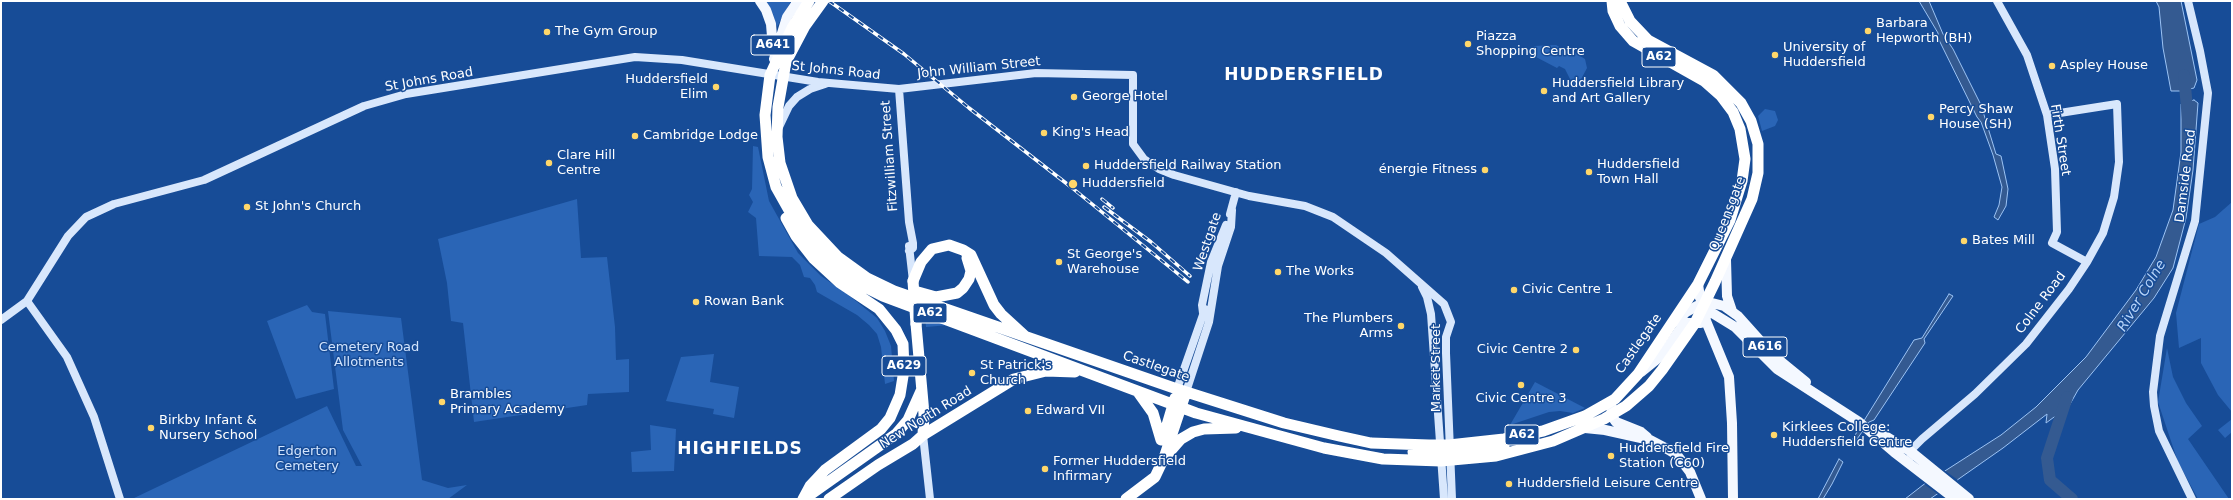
<!DOCTYPE html>
<html>
<head>
<meta charset="utf-8">
<style>
  body { margin:0 }
  #map { position:relative; width:2233px; height:500px; overflow:hidden; background:#174c97; font-family:"DejaVu Sans",sans-serif }
  canvas { display:block }
  .frame { position:absolute; inset:0; border:2px solid #fff; pointer-events:none }
</style>
</head>
<body>
<div id="map">
<canvas width="2233" height="500"></canvas>
<div class="frame"></div>
</div>
<script>
const context = document.querySelector('canvas').getContext('2d');
context.lineJoin = 'round';
function fillPath(path, color) {
  context.fillStyle = color;
  context.fill(path, 'evenodd');
}
function poly(rows) {
  const path = new Path2D();
  for (const r of rows) {
    path.moveTo(r[0], r[1]);
    for (let i = 2; i < r.length; i += 2) path.lineTo(r[i], r[i + 1]);
  }
  return path;
}
function stroke(path, color, width, dash) {
  context.strokeStyle = color;
  context.lineWidth = width;
  context.lineCap = dash ? 'butt' : 'round';
  context.setLineDash(dash || []);
  context.stroke(path);
}
function drawText(font, color, halo, rows, align = 'center') {
  context.font = font + ' "DejaVu Sans",sans-serif';
  context.lineWidth = 3;
  context.setLineDash([]);
  context.textBaseline = 'middle';
  context.strokeStyle = halo;
  context.fillStyle = color;
  for (const [text, x, y, turn = 0] of rows) {
    context.save();
    context.translate(x, y);
    context.rotate((+turn || 0) * Math.PI / 180);
    context.textAlign = isNaN(turn) ? turn : align;
    if (halo) context.strokeText(text, 0, 0);
    context.fillText(text, 0, 0);
    context.restore();
  }
}
const green = poly([
  [766,1,791,1,777,27,773,14],
  [1556,45,1570,53,1572,51,1585,59,1587,68,1577,87,1573,85,1565,69,1559,66,1557,68,1536,57,1534,46],
  [1765,109,1775,111,1778,120,1775,126,1762,131,1758,116],
  [753,146,758,147,769,201,798,253,821,276,846,293,877,318,885,331,891,346,894,381,885,384,881,347,877,334,869,325,857,315,817,292,815,285,810,278,804,277,800,265,792,257,759,256,756,218,748,212,753,202,749,195,752,189],
  [577,199,581,258,607,257,615,327,616,360,629,359,629,392,588,394,587,405,474,422,463,323,451,321,447,283,438,239],
  [2232,202,2232,412,2218,395,2201,363,2201,338,2179,348,2176,313,2199,224,2215,217],
  [307,305,312,312,325,314,334,389,296,399,267,321],
  [328,311,401,318,422,480,448,488,467,485,448,499,132,499,327,406,356,466,362,466,343,430],
  [925,317,949,325,926,327],
  [2167,348,2173,377,2186,403,2202,426,2188,439,2229,499,2198,499,2178,462,2158,402],
  [714,354,710,382,739,387,734,418,713,414,714,409,666,401,681,357],
  [1535,382,1585,408,1573,413,1560,411,1549,412,1510,425],
  [2232,419,2232,432,2225,438,2218,430],
  [650,425,676,429,674,471,632,472,631,452,651,450]
]);
const water = poly([
  [1919,1,1929,1,1943,34,1953,49,1981,105,1996,154,2001,156,2008,189,2006,206,1998,220,1994,217,1999,205,2002,187,1993,155,1981,122,1977,117,1938,38,1938,33,1919,1],
  [2156,1,2181,1,2197,80,2194,88,2180,91,2171,91,2163,48,2159,7,2156,1],
  [2194,100,2198,103,2193,170,2186,218,2173,268,2154,298,2078,390,2069,406,2046,423,2047,414,2003,448,1930,499,1905,499,1923,485,2001,435,2036,407,2086,357,2136,290,2156,257,2173,210,2181,152,2181,104,2194,100],
  [1949,294,1953,296,1924,339,1925,343,1874,420,1869,422,1855,442,1852,440,1914,340,1922,338,1949,294],
  [1839,459,1843,462,1832,484,1823,499,1818,499,1839,459]
]);
const pier = poly([
  [1944,470,1958,480,1939,495,1924,484]
]);
const river = poly([
  [2184,75,2188,119],
  [2067,397,2047,458,2050,480,2072,499]
]);
const secondary = poly([
  [1997,1,2027,55,2047,115,2055,169,2057,232,2052,243,2087,262],
  [2188,1,2200,51,2208,93,2195,221,2160,336,2153,392,2154,406,2159,431,2192,499],
  [899,89,909,222,913,243,913,248,909,251],
  [779,127,789,106,797,97,810,89,825,84],
  [1230,214,1236,192],
  [909,246,913,281],
  [1422,287,1427,297,1431,314,1444,499],
  [27,301,67,357,94,417,120,499],
  [1203,313,1202,305,1211,262,1226,225],
  [1,320,27,301,68,236,86,217,114,204,204,180,364,106,406,94,635,57,682,60,818,82,899,89,1036,73,1133,75,1133,144,1144,159,1159,169,1174,175,1249,196,1305,206,1333,217,1386,253,1444,304,1451,322,1446,337,1446,353,1452,499],
  [1177,389,1205,309],
  [1186,392,1209,322,1218,266,1231,227,1232,210],
  [923,435,930,499],
  [1911,457,1910,451,1922,439,1975,394,2026,344,2069,289,2087,262,2103,233,2114,197,2119,162,2117,104,2047,115]
]);
const primary = poly([
  [760,1,766,10,771,24,773,49],
  [774,59,787,17,798,1],
  [1726,260,1727,296,1732,311],
  [1698,284,1700,298,1709,311,1735,327,1777,369,1859,422,1894,452,1955,499],
  [1704,304,1706,321,1729,377,1732,423,1733,499],
  [1677,322,1686,312,1697,306,1712,303,1724,306,1738,316,1773,355,1806,382],
  [1641,372,1662,355,1683,325,1688,323,1701,323],
  [1612,407,1611,415,1616,422,1641,432,1647,437],
  [1585,428,1605,430,1650,440,1669,450,1677,455,1690,472,1701,499],
  [1872,431,1877,431,1910,451,1969,499]
]);
const highway = poly([
  [809,1,792,28,770,75,765,115,768,157,776,187,794,219,811,243,826,259,857,283,883,296,1196,413,1324,448,1383,459,1441,461,1496,456,1553,441,1604,419,1626,406,1649,386,1662,370,1695,323,1715,282,1752,199,1758,173,1758,144,1751,121,1741,103,1713,75,1648,40,1630,21,1620,1],
  [823,1,805,26,786,62,778,107,777,137,780,163,792,198,808,225,838,257,867,278,894,291,1177,389,1284,423,1339,436,1371,443,1429,445,1449,445,1504,439,1543,431,1585,416,1615,399,1638,374,1698,284,1730,220,1742,181,1745,159,1740,129,1733,112,1721,96,1704,81,1633,41,1620,26,1613,11,1612,1],
  [786,218,796,236,814,259,840,283,879,309,896,330,903,344,904,370,900,395,890,418,881,429,825,470,810,486,803,499],
  [913,281,921,262,932,249,949,245,963,250,971,255,994,305,1001,314,1025,336],
  [918,292,936,297,957,293,963,288,969,279,971,271,967,258],
  [916,324,924,414,923,435],
  [1138,392,1153,413,1161,440],
  [1164,435,1175,398],
  [1440,446,1446,452,1450,453,1504,446],
  [1413,452,1441,454,1448,459],
  [1167,455,1181,439,1193,432,1204,429,1236,428],
  [807,497,896,434,908,420,921,391],
  [829,499,878,465,913,444,923,435,1014,379,1046,371,1075,372],
  [1126,499,1155,477,1164,458,1186,392]
]);
const rail = poly([
  [829,1,904,54,969,108,1071,187,1188,282],
  [1102,199,1113,208],
  [1104,207,1151,242,1190,276]
]);
const highwayBridge = poly([
  [913,281,916,324]
]);
const markers = [
  [1868,31,4,"#ffd76a"],
  [547,32,4,"#ffd76a"],
  [1468,44,4,"#ffd76a"],
  [1775,55,4,"#ffd76a"],
  [2052,66,4,"#ffd76a"],
  [716,87,4,"#ffd76a"],
  [1544,91,4,"#ffd76a"],
  [1074,97,4,"#ffd76a"],
  [1931,117,4,"#ffd76a"],
  [1044,133,4,"#ffd76a"],
  [635,136,4,"#ffd76a"],
  [549,163,4,"#ffd76a"],
  [1086,166,4,"#ffd76a"],
  [1485,170,4,"#ffd76a"],
  [1589,172,4,"#ffd76a"],
  [1073,184,5,"#ffd76a"],
  [247,207,4,"#ffd76a"],
  [1964,241,4,"#ffd76a"],
  [1059,262,4,"#ffd76a"],
  [1278,272,4,"#ffd76a"],
  [1514,290,4,"#ffd76a"],
  [696,302,4,"#ffd76a"],
  [1401,326,4,"#ffd76a"],
  [1576,350,4,"#ffd76a"],
  [972,373,4,"#ffd76a"],
  [1521,385,4,"#ffd76a"],
  [442,402,4,"#ffd76a"],
  [1028,411,4,"#ffd76a"],
  [151,428,4,"#ffd76a"],
  [1774,435,4,"#ffd76a"],
  [1611,456,4,"#ffd76a"],
  [1045,469,4,"#ffd76a"],
  [1509,484,4,"#ffd76a"]
];
const shields = [
  [773,45,44],
  [1659,57,34],
  [930,313,34],
  [1765,347,44],
  [904,366,44],
  [1522,435,34]
];
const shieldNames = [
  ["A641",773,45],
  ["A62",1659,57],
  ["A62",930,313],
  ["A616",1765,347],
  ["A629",904,366],
  ["A62",1522,435]
];
const poiNames = [
  ["Barbara",1876,24],
  ["Hepworth (BH)",1876,39],
  ["The Gym Group",555,32],
  ["Piazza",1476,37],
  ["Shopping Centre",1476,52],
  ["University of",1783,48],
  ["Huddersfield",1783,63],
  ["Aspley House",2060,66],
  ["Huddersfield",708,80,"right"],
  ["Elim",708,95,"right"],
  ["Huddersfield Library",1552,84],
  ["and Art Gallery",1552,99],
  ["George Hotel",1082,97],
  ["Percy Shaw",1939,110],
  ["House (SH)",1939,125],
  ["King's Head",1052,133],
  ["Cambridge Lodge",643,136],
  ["Clare Hill",557,156],
  ["Centre",557,171],
  ["Huddersfield",1597,165],
  ["Town Hall",1597,180],
  ["Huddersfield Railway Station",1094,166],
  ["énergie Fitness",1477,170,"right"],
  ["Huddersfield",1082,184],
  ["St John's Church",255,207],
  ["Bates Mill",1972,241],
  ["St George's",1067,255],
  ["Warehouse",1067,270],
  ["The Works",1286,272],
  ["Civic Centre 1",1522,290],
  ["Rowan Bank",704,302],
  ["The Plumbers",1393,319,"right"],
  ["Arms",1393,334,"right"],
  ["Civic Centre 2",1568,350,"right"],
  ["St Patrick's",980,366],
  ["Church",980,381],
  ["Brambles",450,395],
  ["Primary Academy",450,410],
  ["Civic Centre 3",1521,399,"center"],
  ["Edward VII",1036,411],
  ["Birkby Infant &",159,421],
  ["Nursery School",159,436],
  ["Kirklees College:",1782,428],
  ["Huddersfield Centre",1782,443],
  ["Huddersfield Fire",1619,449],
  ["Station (C60)",1619,464],
  ["Former Huddersfield",1053,462],
  ["Infirmary",1053,477],
  ["Huddersfield Leisure Centre",1517,484]
];
const streetNames = [
  ["John William Street",979,68,-6],
  ["St Johns Road",836,71,6],
  ["St Johns Road",429,80,-10],
  ["Firth Street",2060,140,81],
  ["Fitzwilliam Street",890,156,-94],
  ["Damside Road",2186,176,-83],
  ["Queensgate",1728,214,-69],
  ["Westgate",1208,242,-71],
  ["Colne Road",2041,303,-53],
  ["Castlegate",1639,344,-55],
  ["Castlegate",1156,367,19],
  ["Market Street",1437,368,-90],
  ["New North Road",926,418,-32]
];
const parkNames = [
  ["Cemetery Road",369,348],
  ["Allotments",369,363],
  ["Edgerton",307,452],
  ["Cemetery",307,467]
];
const waterNames = [
  ["River Colne",2142,296,-59]
];
const districtNames = [
  ["HUDDERSFIELD",1304,76],
  ["HIGHFIELDS",740,450]
];
fillPath(green, '#2a65b6');
fillPath(water, '#345a91');
stroke(water, '#9cc3f4', 1);
fillPath(pier, '#174c97');
stroke(river, '#345a91', 12);
stroke(secondary, '#d8e7fc', 8);
stroke(primary, '#f4f8ff', 10);
stroke(highway, '#fff', 11);
stroke(rail, '#fff', 3.5);
stroke(rail, '#174c97', 2, [6]);
stroke(highwayBridge, '#fff', 11);
for (const [x, y, r, color] of markers) {
  const dot = new Path2D();
  dot.arc(x, y, r, 0, 2 * Math.PI);
  context.fillStyle = color;
  context.fill(dot);
  stroke(dot, '#174c97', 1.5);
}
for (const [x, y, w] of shields) {
  const box = new Path2D();
  box.roundRect(x - w / 2, y - 10, w, 20, 3);
  context.fillStyle = '#174c97';
  context.fill(box);
  stroke(box, '#fff', 1);
}
drawText('bold 12px', '#fff', null, shieldNames);
drawText('13px', '#fff', '#174c97', poiNames, 'left');
drawText('13px', '#fff', '#174c97', streetNames);
drawText('13px', '#d1e3fc', '#174c97', parkNames);
drawText('italic 14px', '#b6d3f8', '#174c97', waterNames);
context.letterSpacing = '1px';
drawText('bold 17px', '#fff', '#174c97', districtNames);
context.letterSpacing = '0px';
</script>
</body>
</html>
